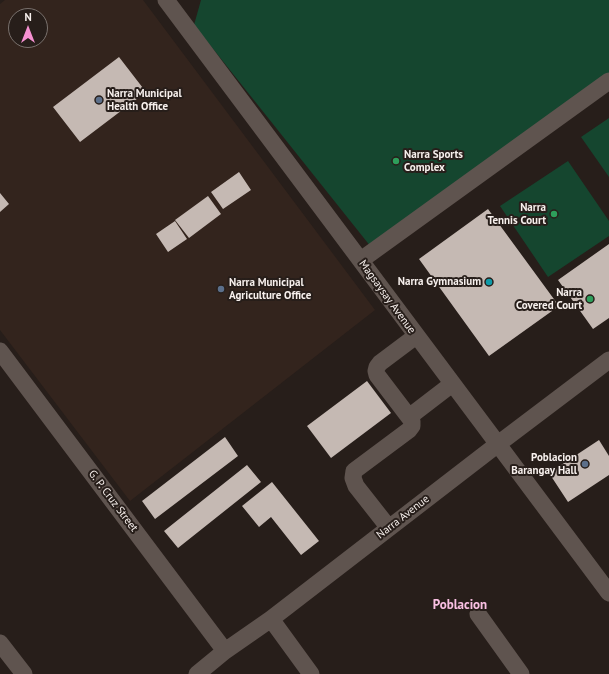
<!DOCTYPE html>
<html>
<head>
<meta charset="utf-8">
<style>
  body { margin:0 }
  #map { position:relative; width:609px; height:674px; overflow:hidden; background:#271e1a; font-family:"PT Sans",sans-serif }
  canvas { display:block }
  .north { position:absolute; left:8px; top:8px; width:40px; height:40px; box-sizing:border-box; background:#271e1a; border:1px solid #7a726e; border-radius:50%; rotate:0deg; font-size:11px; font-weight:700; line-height:16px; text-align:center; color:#f7f0ed }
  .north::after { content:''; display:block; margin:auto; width:14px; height:18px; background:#f590d1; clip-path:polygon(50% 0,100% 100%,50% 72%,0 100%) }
</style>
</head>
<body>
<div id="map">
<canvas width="609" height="674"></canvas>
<div class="north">N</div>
</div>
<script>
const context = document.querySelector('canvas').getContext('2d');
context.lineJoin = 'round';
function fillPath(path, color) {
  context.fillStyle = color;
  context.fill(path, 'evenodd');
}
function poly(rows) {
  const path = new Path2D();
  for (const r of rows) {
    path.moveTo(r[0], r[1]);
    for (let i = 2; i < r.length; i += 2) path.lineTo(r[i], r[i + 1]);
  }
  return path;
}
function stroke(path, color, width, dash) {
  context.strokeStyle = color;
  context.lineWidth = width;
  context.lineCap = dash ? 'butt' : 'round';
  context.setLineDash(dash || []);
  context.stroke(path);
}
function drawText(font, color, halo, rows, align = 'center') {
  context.font = font + ' "PT Sans",sans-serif';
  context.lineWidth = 4;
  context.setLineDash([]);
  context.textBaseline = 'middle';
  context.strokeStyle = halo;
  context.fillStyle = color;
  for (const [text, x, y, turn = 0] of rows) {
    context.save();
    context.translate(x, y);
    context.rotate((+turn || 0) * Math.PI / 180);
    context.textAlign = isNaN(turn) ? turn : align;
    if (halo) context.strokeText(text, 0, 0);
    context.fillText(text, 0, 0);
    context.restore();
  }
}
const built = poly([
  [5,0,143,0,375,310,130,501,0,330,0,4],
  [16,16,40,16,40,40,16,40]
]);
const green = poly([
  [201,0,609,0,609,76,371,247,194,25],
  [609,118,609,177,581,137],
  [568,161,609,221,609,236,548,277,500,206]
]);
const building = poly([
  [119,57,146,92,80,142,53,107],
  [239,172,251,190,223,209,211,192],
  [0,193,9,204,0,212],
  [208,196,221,214,189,238,175,220],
  [488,209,559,306,489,356,419,259],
  [175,221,187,239,168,252,156,234],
  [609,244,609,318,593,329,558,280],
  [367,381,391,413,331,458,307,426],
  [225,437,238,456,155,519,142,501],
  [599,440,609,456,609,475,568,502,549,473],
  [247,465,261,482,178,548,164,531],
  [272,482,319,541,301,555,271,517,259,527,242,506]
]);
const minor = poly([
  [166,0,609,593],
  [361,260,609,81],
  [0,351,225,651],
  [409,417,452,384],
  [389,528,356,486,353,478,354,471,409,430,412,426,412,421,377,375,376,371,377,367,380,363,416,336],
  [478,614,521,674],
  [271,619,311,674],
  [0,643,24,674],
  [197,674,225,651,271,619,498,444,609,360]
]);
const markers = [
  [99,100,4,"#5c6f8a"],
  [396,161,4,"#2e9e5b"],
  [554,214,4,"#2e9e5b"],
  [489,282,4,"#0f9aa8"],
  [221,289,4,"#5c6f8a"],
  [590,299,4,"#2e9e5b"],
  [585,464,4,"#5c6f8a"]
];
const poiNames = [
  ["Narra Municipal",107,94,"left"],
  ["Health Office",107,107,"left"],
  ["Narra Sports",404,155,"left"],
  ["Complex",404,168,"left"],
  ["Narra",546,208],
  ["Tennis Court",546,221],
  ["Narra Gymnasium",481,282],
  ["Narra Municipal",229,283,"left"],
  ["Agriculture Office",229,296,"left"],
  ["Narra",582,293],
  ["Covered Court",582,306],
  ["Poblacion",577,458],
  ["Barangay Hall",577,471]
];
const streetNames = [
  ["Magsaysay Avenue",387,297,54],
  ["G. P. Cruz Street",113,501,53],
  ["Narra Avenue",403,517,-38]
];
const quarterNames = [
  ["Poblacion",460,605]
];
fillPath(built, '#33241d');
fillPath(green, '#15462f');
fillPath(building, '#c5b9b3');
stroke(minor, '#5f544f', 17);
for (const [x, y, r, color] of markers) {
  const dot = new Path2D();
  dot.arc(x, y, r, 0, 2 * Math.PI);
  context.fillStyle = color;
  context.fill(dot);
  stroke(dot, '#271e1a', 1.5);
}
drawText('bold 11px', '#f7f0ed', '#271e1a', poiNames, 'right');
drawText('11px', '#f7f0ed', '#271e1a', streetNames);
drawText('bold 13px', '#fac0e3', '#271e1a', quarterNames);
</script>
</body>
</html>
